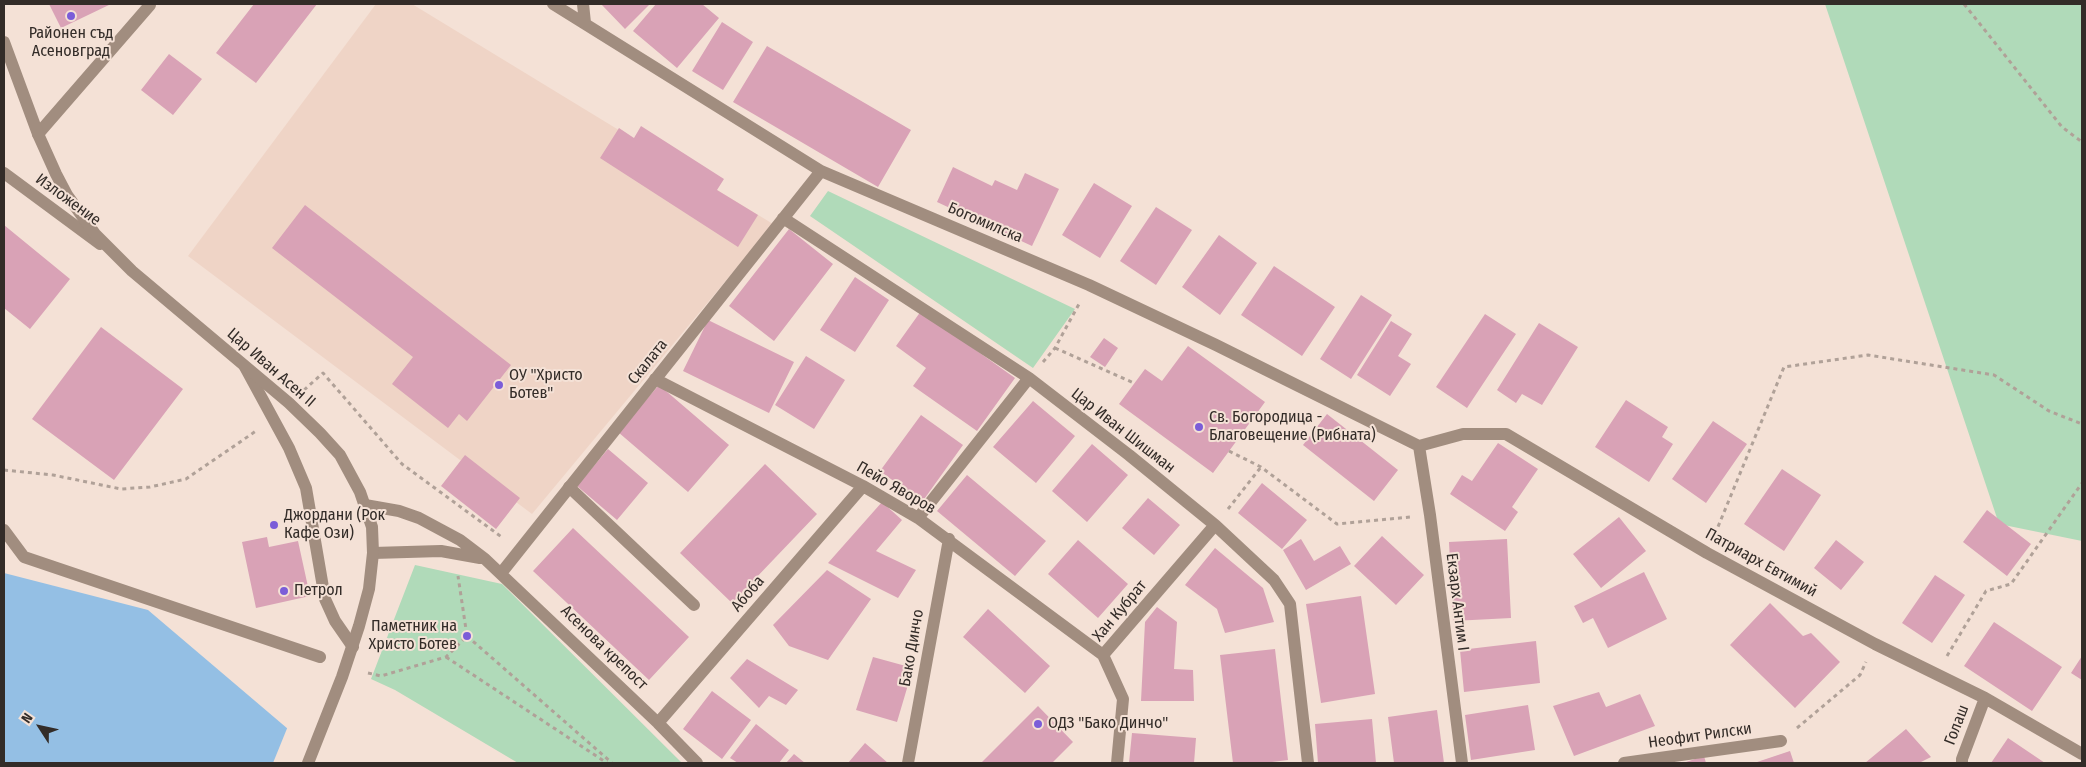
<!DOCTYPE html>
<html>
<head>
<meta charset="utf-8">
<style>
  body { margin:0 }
  #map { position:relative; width:2086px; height:767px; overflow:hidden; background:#f4e1d6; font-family:"Fira Sans Condensed",sans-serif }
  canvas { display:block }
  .frame { position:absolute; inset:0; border:5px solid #332c28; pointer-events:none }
  .north { position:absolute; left:15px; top:702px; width:50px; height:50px; -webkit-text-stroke:4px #f4e1d6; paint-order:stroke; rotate:305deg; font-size:14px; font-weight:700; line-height:20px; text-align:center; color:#332c28 }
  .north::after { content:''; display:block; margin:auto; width:18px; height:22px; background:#332c28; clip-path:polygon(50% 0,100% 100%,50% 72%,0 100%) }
</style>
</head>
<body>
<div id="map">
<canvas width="2086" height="767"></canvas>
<div class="frame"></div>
<div class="north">N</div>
</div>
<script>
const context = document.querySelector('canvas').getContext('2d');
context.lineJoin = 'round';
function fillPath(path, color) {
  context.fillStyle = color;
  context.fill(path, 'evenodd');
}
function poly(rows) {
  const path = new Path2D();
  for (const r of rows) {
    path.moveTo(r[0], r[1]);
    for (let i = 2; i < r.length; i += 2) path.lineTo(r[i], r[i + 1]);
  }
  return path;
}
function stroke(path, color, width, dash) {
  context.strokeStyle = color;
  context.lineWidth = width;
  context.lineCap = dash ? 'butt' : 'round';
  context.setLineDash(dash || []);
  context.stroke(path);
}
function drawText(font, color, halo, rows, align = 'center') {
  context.font = font + ' "Fira Sans Condensed",sans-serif';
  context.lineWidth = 4;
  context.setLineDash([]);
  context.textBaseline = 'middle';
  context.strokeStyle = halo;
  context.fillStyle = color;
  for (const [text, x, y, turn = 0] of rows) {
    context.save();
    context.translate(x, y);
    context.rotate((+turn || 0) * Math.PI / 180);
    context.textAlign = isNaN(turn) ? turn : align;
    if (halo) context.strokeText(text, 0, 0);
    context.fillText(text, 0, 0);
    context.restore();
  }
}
const built = poly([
  [376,4,412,4,773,224,532,514,188,256]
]);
const green = poly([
  [1825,4,2082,4,2082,541,1999,524],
  [828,191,1075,309,1033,368,810,216],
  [415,565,502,584,682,763,518,763,395,690,371,679]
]);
const water = poly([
  [4,573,148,610,328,763,4,763]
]);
const pier = poly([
  [288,726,330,761,331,763,273,763]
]);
const building = poly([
  [49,4,111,4,61,28],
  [254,4,317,4,256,83,216,53],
  [601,4,650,4,625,29],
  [656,4,702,4,719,18,677,68,633,31],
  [722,22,753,42,723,90,692,71],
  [767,46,911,130,878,187,733,102],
  [169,54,202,79,173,115,141,90],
  [641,126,724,179,717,190,758,215,738,247,600,158,619,128,634,138],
  [953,167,992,186,995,180,1017,190,1025,173,1059,189,1032,246,937,202],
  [1094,183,1132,206,1100,258,1062,235],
  [305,205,511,365,467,421,459,414,448,428,392,384,413,357,272,248],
  [1156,207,1192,230,1156,285,1120,261],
  [4,225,70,279,30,329,4,308],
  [789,229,833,264,774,341,729,306],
  [1219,235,1257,263,1220,315,1182,287],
  [1274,266,1335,307,1302,356,1241,315],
  [855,277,889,300,855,352,820,330],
  [1361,295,1392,315,1351,379,1320,359],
  [921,311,1015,378,977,431,913,386,926,368,896,346],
  [1485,314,1516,334,1467,408,1436,387],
  [708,320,794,362,769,413,683,371],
  [1391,321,1412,334,1398,356,1411,364,1390,396,1357,375],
  [1539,323,1578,347,1542,405,1522,394,1516,403,1497,390],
  [101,327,183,389,114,480,32,419],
  [1104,338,1118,348,1105,367,1090,357],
  [1188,346,1265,402,1213,473,1119,404,1145,369,1162,381],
  [806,356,845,380,814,429,775,405],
  [659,385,729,445,688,492,618,432],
  [1626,400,1668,427,1662,437,1673,444,1649,482,1595,447],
  [1033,401,1075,436,1036,483,993,447],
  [1327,414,1398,470,1374,501,1303,445],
  [921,415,963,445,922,502,880,471],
  [1713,421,1747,444,1706,503,1672,479],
  [1498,443,1538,469,1512,507,1518,512,1505,531,1450,494,1462,475,1472,481],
  [1092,444,1128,475,1087,522,1052,491],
  [608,449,648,483,617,520,577,486],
  [465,455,520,498,496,529,441,486],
  [765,464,817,514,732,603,680,553],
  [1782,469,1821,495,1784,551,1744,524],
  [967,475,1046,541,1015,576,937,511],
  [1262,483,1307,520,1282,549,1238,513],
  [1148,498,1180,525,1154,555,1122,528],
  [882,502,902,520,876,551,916,570,898,598,828,563],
  [1987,510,2031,544,2007,576,1963,542],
  [1619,517,1646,551,1601,588,1573,554],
  [573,528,689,637,649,680,533,571],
  [1382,536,1424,575,1396,605,1354,566],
  [267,537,269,547,298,541,310,596,256,608,242,542],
  [1301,539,1314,561,1340,546,1351,564,1306,590,1283,550],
  [1507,539,1511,618,1453,621,1449,542],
  [1078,540,1128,584,1098,618,1048,574],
  [1836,540,1864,562,1841,590,1814,568],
  [1215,548,1263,588,1274,622,1225,633,1217,609,1185,585],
  [827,570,871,599,828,660,789,646,773,625],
  [1644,572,1667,619,1608,648,1593,618,1583,623,1574,606],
  [1935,575,1965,595,1932,643,1902,623],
  [1361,596,1375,694,1321,703,1306,604],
  [1770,603,1803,636,1811,633,1840,662,1795,708,1730,645],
  [1157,607,1177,622,1174,669,1193,670,1194,701,1141,701,1145,622],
  [988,609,1050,666,1025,693,963,637],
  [1994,622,2062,667,2032,711,1964,666],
  [1536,641,1540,683,1464,692,1460,650],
  [1275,649,1288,760,1264,763,1233,763,1220,655],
  [2082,656,2082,680,2071,673],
  [873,657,913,668,897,722,856,710],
  [747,659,798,690,786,705,769,696,759,708,730,678],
  [712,691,751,720,722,759,683,729],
  [1599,692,1606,707,1640,694,1655,726,1574,756,1553,706],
  [1528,705,1535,750,1471,760,1465,715],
  [1038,706,1073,742,1052,763,981,763],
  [1437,710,1444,763,1394,763,1388,717],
  [1372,719,1376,763,1318,763,1315,724],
  [756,724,789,750,779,763,738,763,730,758],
  [1906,729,1931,757,1919,763,1865,763],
  [1132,733,1196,738,1194,763,1129,763],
  [2008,738,2045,763,1991,763],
  [865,743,888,763,848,763],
  [1790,751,1794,763,1754,763],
  [794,754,805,763,786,763],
  [1704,756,1706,763,1683,763]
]);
const path = poly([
  [1964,4,2062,127,2082,142],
  [1055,348,1134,383],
  [1043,362,1055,348,1079,304],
  [304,390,323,373,402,464,503,538],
  [1229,451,1261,467,1337,524,1410,517],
  [4,470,53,475,121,489,150,487,186,479,256,431],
  [1228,509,1261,467],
  [1715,534,1784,367,1868,355,1994,375,2049,411,2082,424],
  [467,636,612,763],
  [1947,656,1986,591,2011,584,2082,483],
  [446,657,607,763],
  [368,673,381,676,446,657,467,636,458,576],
  [1797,728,1860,675,1866,662]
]);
const service = poly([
  [38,134,150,5],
  [245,367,289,448,306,488,325,599,335,621,353,647],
  [569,487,694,605]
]);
const pedestrian = poly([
  [4,530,24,557,320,657]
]);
const minor = poly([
  [553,4,821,171,1089,285,1216,345,1419,446],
  [583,4,585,23],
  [4,173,100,244],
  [783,218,1029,378,1129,455,1215,525,1274,580,1290,604,1308,763],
  [655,379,863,486,918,518,1103,655],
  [1419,446,1463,434,1506,434,1707,553,1875,644,1985,698,2082,754],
  [1419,446,1430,515,1462,763],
  [365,505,399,511,419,518,460,540,485,559,658,723,697,763],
  [918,518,1029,378],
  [373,553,441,551,480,558],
  [502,572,821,171],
  [658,723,863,486],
  [908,763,949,539],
  [1117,763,1123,699,1103,655,1215,525],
  [1624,763,1781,741],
  [1962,763,1962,759,1985,698]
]);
const tertiary = poly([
  [4,42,38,134,56,174,67,195,95,234,132,271,289,403,320,433,340,455,360,492,372,527,373,553,369,589,359,626,342,677,308,763]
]);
const markers = [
  [71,16,5,"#7b5dd8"],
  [499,385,5,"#7b5dd8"],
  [1199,427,5,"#7b5dd8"],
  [274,525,5,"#7b5dd8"],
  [284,591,5,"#7b5dd8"],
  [467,636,5,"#7b5dd8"],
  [1038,724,5,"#7b5dd8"]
];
const poiNames = [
  ["Районен съд",71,34,"center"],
  ["Асеновград",71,52,"center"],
  ["ОУ \"Христо",509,376],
  ["Ботев\"",509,394],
  ["Св. Богородица -",1209,418],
  ["Благовещение (Рибната)",1209,436],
  ["Джордани (Рок",284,516],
  ["Кафе Ози)",284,534],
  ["Петрол",294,591],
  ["Паметник на",457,627,"right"],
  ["Христо Ботев",457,645,"right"],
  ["ОДЗ \"Бако Динчо\"",1048,724]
];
const streetNames = [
  ["Изложение",68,200,36],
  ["Богомилска",985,223,23],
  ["Скалата",648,362,-51],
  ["Цар Иван Асен II",271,368,41],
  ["Цар Иван Шишман",1123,431,38],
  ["Пейо Яворов",896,488,30],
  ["Патриарх Евтимий",1761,563,29],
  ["Абоба",748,594,-49],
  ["Екзарх Антим I",1457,602,83],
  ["Хан Кубрат",1120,611,-50],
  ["Асенова крепост",604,648,44],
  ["Бако Динчо",912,648,-80],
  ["Голаш",1957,725,-69],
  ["Неофит Рилски",1700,736,-8]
];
fillPath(built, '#efd4c6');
fillPath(green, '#b0dab9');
fillPath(water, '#94bfe4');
fillPath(pier, '#f4e1d6');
fillPath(building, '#d9a2b6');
stroke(path, '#b0a198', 3, [4, 4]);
stroke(service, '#a18d7f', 12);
stroke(pedestrian, '#a18d7f', 12);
stroke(minor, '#a18d7f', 12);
stroke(tertiary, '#a18d7f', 12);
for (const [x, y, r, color] of markers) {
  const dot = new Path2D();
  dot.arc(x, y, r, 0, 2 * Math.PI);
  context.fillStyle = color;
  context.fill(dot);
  stroke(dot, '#f4e1d6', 2);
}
drawText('16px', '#332c28', '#f4e1d6', poiNames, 'left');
drawText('16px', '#332c28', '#f4e1d6', streetNames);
</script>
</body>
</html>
